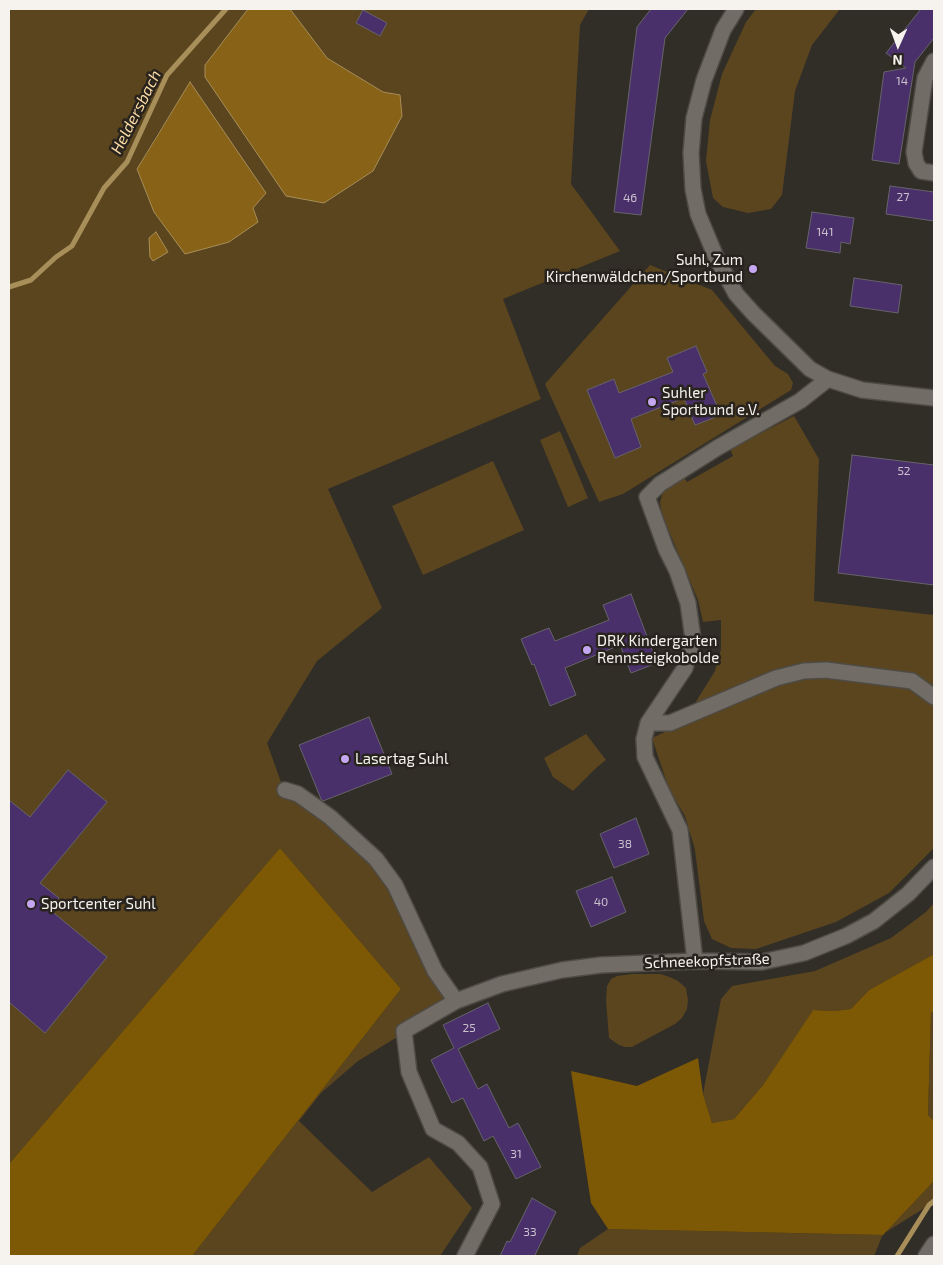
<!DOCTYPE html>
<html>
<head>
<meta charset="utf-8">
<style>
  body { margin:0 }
  #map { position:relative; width:943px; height:1265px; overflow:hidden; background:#312d27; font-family:"Exo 2",sans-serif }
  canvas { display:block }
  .frame { position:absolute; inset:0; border:10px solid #f6f3ef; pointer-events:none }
  .north { position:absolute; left:873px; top:20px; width:50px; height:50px; -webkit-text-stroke:4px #28231d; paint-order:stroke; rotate:182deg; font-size:14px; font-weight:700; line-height:20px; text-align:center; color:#f6f3ef }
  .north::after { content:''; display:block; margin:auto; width:18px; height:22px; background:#f6f3ef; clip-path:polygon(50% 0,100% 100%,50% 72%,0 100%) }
</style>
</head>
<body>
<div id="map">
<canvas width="943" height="1265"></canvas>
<div class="frame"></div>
<div class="north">N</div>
</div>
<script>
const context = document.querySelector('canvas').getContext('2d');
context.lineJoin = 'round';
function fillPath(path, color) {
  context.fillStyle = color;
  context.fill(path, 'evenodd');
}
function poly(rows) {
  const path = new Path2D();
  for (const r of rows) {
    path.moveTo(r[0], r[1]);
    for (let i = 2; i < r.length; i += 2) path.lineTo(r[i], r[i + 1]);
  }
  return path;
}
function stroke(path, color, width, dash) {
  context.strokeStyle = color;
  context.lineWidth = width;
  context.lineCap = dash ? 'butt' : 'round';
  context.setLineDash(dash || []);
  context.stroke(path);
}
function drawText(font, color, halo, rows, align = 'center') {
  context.font = font + ' "Exo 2",sans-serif';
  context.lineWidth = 5;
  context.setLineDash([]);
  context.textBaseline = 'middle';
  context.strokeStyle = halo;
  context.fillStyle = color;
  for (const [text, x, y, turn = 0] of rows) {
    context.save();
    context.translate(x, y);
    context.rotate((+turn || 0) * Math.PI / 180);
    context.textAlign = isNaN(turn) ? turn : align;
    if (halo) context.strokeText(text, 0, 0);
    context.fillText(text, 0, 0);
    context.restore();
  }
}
const green = poly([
  [9,9,248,9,205,65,309,199,324,203,373,171,383,92,327,58,290,9,589,9,580,25,571,184,620,251,503,299,541,399,328,489,382,608,317,661,267,743,286,796,292,799,376,859,456,1001,358,1061,321,1093,299,1121,372,1192,429,1157,472,1208,440,1256,192,1256,401,989,280,848,9,1164],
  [190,83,236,237,229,242,137,169,156,136],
  [756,9,840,9,812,45,795,91,782,195,771,209,748,213,723,207,713,198,706,161,710,120,722,74,746,22],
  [650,265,712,290,775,366,788,374,793,383,791,390,623,494,599,502,545,384],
  [794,416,819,459,814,601,934,615,934,848,889,893,836,922,756,949,731,948,712,939,704,921,695,850,685,816,669,789,652,738,693,719,692,708,715,671,721,649,721,620,703,622,698,600,662,515,660,502,665,485,683,476,687,482,733,456,730,449],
  [560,431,588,498,568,507,540,440],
  [493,461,524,530,423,575,392,506],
  [586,734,606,760,596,768,573,791,553,777,544,758],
  [934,903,934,954,869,990,851,1009,834,1011,813,1010,763,1085,734,1119,712,1123,703,1094,721,999,732,986,815,971,891,938,926,912],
  [632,974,661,974,672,978,678,981,686,988,688,1000,687,1009,682,1018,675,1024,632,1047,625,1047,619,1045,609,1038,606,1001,607,986,611,979,617,976],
  [934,1011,934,1121,928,1115,931,1012],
  [934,1181,934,1202,883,1234,874,1256,577,1256,580,1248,608,1229,883,1235]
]);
const forest = poly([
  [280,848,401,989,192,1256,9,1256,9,1164],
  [934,954,934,1011,931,1013,928,1115,934,1121,934,1181,883,1235,608,1229,591,1203,571,1071,637,1086,698,1058,703,1094,712,1123,734,1119,763,1085,813,1010,834,1011,851,1009,869,990]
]);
const water = poly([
  [248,9,290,9,327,58,383,92,400,95,402,116,373,171,324,203,286,196,205,77,205,65,248,9],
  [190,82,266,193,253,208,258,222,229,242,185,254,154,212,137,169,190,82],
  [156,232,168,252,153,261,150,257,149,238,156,232]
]);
const stream = poly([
  [9,287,31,280,56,257,72,246,104,188,127,162,167,75,226,9],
  [897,1256,929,1205,934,1201]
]);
const building = poly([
  [651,9,688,9,665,38,641,215,614,212,637,27,651,9],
  [921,9,934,9,934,38,915,62,899,164,872,160,884,72,906,68,886,53,921,9],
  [363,10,387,23,380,36,356,23,363,10],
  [890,186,934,192,934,221,886,214,890,186],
  [812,212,854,218,850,244,841,242,840,253,806,248,812,212],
  [854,278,902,285,898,313,850,306,854,278],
  [696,346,707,372,703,374,721,415,695,425,684,398,631,419,641,447,615,458,587,390,614,379,619,393,673,372,667,358,696,346],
  [852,455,934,465,934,585,838,573,852,455],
  [631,594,657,663,631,673,620,645,565,668,576,695,550,706,534,664,532,665,521,639,549,628,555,641,609,620,603,605,631,594],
  [369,717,392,774,323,801,321,799,299,745,369,717],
  [68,770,107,802,40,883,59,898,49,909,107,957,45,1033,9,1002,9,800,30,817,68,770],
  [636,818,649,854,614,868,600,834,636,818],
  [612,877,626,912,591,927,576,891,612,877],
  [488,1003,500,1029,458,1049,478,1089,487,1084,509,1128,518,1123,541,1167,516,1179,493,1136,484,1141,463,1098,452,1103,431,1060,454,1048,443,1025,488,1003],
  [532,1198,556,1212,535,1255,538,1256,500,1256,507,1241,510,1242,532,1198]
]);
const street = poly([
  [736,9,723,30,704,80,694,118,691,153,693,189,698,214,716,257,736,294,753,313,810,369,828,379,862,390,934,398],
  [934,61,925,78,914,152,916,163,921,171,934,173],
  [648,723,670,723,776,678,804,671,826,670,912,681,934,697],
  [285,790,298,794,330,817,376,859,395,885,435,971,456,1001],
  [695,961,680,830,645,757,644,739,648,723,685,668,693,639,688,603,677,571,666,549,647,497,660,484,717,448,800,401,828,379],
  [465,1256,492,1204,480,1167,458,1143,433,1129,409,1072,404,1031,456,1001,502,984,562,970,601,965,695,961,762,962,804,953,846,936,874,921,908,894,934,867],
  [926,1256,934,1244]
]);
const markers = [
  [753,269,5,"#c5a7f1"],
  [652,402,5,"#c5a7f1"],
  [587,650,5,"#c5a7f1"],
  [345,759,5,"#c5a7f1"],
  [31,904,5,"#c5a7f1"]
];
const numberNames = [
  ["14",902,81],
  ["27",903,197],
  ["46",630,198],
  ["141",825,232],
  ["52",904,471],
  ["38",625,844],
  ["40",601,902],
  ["25",469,1028],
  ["31",516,1154],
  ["33",530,1232]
];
const poiNames = [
  ["Suhl, Zum",743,260,"right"],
  ["Kirchenwäldchen/Sportbund",743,277,"right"],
  ["Suhler",662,393],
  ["Sportbund e.V.",662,410],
  ["DRK Kindergarten",597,641],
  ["Rennsteigkobolde",597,658],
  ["Lasertag Suhl",355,759],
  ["Sportcenter Suhl",41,904]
];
const streetNames = [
  ["Schneekopfstraße",707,961,-2]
];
const waterNames = [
  ["Heldersbach",136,112,-63]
];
fillPath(green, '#5b451f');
fillPath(forest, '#7d5805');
fillPath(water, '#876217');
stroke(water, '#a88e58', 1);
stroke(stream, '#a88e58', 5);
fillPath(building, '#4a306a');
stroke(building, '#66636b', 1);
stroke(street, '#4e4b45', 18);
stroke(street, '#716c65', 15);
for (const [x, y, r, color] of markers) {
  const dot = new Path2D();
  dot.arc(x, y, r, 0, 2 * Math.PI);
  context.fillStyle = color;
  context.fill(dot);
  stroke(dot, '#28231d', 2);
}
drawText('12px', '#cbc2ce', null, numberNames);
drawText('15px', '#f6f3ef', '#28231d', poiNames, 'left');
drawText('15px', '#f6f3ef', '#28231d', streetNames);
drawText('italic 16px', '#fbdba5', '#28231d', waterNames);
</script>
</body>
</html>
